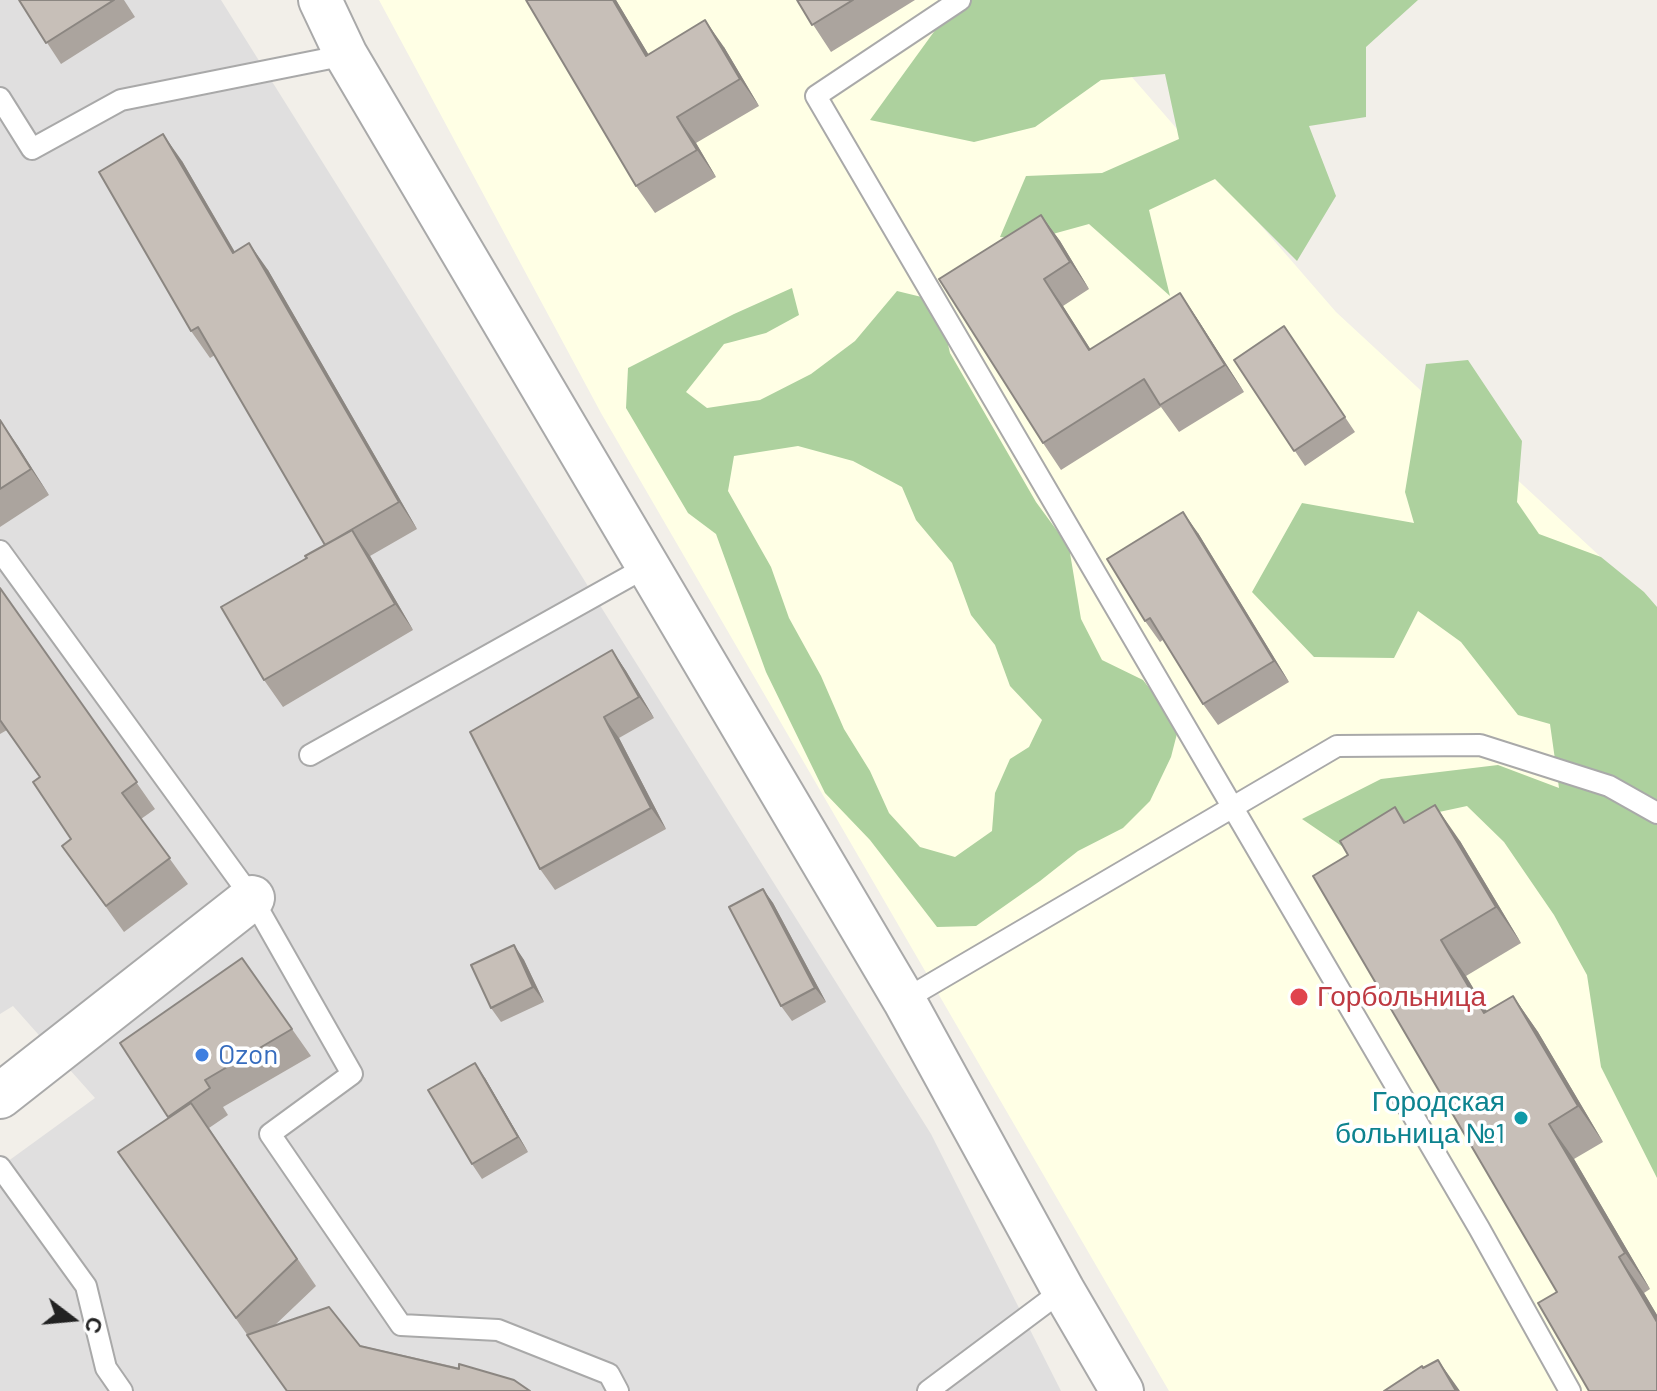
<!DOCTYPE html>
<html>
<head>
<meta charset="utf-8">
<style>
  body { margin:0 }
  #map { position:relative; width:1657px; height:1391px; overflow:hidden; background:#f2efe9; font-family:Barlow,sans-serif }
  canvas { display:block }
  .north { position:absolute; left:32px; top:1279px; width:80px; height:80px; -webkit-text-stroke:6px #fff; paint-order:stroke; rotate:106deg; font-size:22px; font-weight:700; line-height:32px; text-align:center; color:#222 }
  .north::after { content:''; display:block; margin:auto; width:28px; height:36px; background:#222; clip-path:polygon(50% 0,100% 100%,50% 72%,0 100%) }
</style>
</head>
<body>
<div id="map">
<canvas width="1657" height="1391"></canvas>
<div class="north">С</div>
</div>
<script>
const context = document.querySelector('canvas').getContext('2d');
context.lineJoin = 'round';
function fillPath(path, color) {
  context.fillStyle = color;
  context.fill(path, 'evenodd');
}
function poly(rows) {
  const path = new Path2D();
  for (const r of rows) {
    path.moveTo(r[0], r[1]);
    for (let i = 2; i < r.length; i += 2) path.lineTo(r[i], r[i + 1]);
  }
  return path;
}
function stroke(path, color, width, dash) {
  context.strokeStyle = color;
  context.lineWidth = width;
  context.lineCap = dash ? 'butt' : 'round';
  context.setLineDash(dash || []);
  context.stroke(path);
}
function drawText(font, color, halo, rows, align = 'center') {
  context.font = font + ' Barlow,sans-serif';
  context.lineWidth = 7;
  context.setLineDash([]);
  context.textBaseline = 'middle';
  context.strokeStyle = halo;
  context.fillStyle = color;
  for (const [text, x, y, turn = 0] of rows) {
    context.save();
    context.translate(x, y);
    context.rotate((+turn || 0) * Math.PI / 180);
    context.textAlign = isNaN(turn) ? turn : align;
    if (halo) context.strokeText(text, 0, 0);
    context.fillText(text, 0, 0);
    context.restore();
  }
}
const residential = poly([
  [0,0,221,0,931,1134,1061,1391,0,1391,0,1167,95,1098,13,1006,0,1014]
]);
const education = poly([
  [379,0,1065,0,1336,312,1657,609,1657,1391,1169,1391,601,413]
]);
const forest = poly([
  [957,0,1418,0,1366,47,1366,117,1309,126,1336,196,1297,261,1215,179,1149,210,1170,296,1089,224,1031,240,1000,237,1026,176,1102,173,1179,139,1165,74,1101,80,1035,127,974,142,870,120],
  [792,288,799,315,766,333,724,344,686,392,707,408,760,400,811,374,855,341,897,291,938,301,950,353,1036,502,1069,547,1081,619,1102,660,1143,680,1179,726,1171,757,1150,801,1123,828,1078,851,1040,881,976,926,937,927,870,840,825,793,766,672,716,534,688,513,626,408,628,368,734,314],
  [798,446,853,461,902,487,916,520,952,563,971,615,995,645,1010,686,1042,720,1029,747,1010,759,995,793,992,831,955,857,920,847,889,813,870,771,844,729,821,676,789,618,771,567,728,491,734,456],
  [1468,360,1522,441,1517,502,1539,534,1601,557,1644,592,1657,607,1657,1178,1601,1067,1587,975,1554,915,1504,842,1467,806,1411,818,1349,851,1302,819,1381,779,1498,765,1559,788,1550,724,1518,715,1461,642,1418,611,1394,658,1314,657,1252,592,1302,503,1414,523,1405,492,1426,364]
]);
const service = poly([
  [960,0,816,96,1479,1228,1570,1391],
  [0,98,32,149,121,100,346,55],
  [0,551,252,898,352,1074,270,1134,401,1325,498,1330,609,1374,618,1391],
  [310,755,648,566],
  [904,1000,1337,746,1480,745,1609,786,1657,813],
  [0,1167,86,1286,106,1368,122,1391],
  [928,1391,1063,1290]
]);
const minor = poly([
  [320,0,346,55,904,1000,1063,1290,1122,1391]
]);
const tertiary = poly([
  [0,1096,252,898]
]);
const wall = poly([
  [19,0,124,0,135,17,61,64],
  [526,0,616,0,648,54,724,47,759,106,696,143,716,177,655,213,636,186],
  [797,0,915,0,831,52],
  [182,161,235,252,268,270,417,529,370,556,413,630,283,707,264,680,307,558,325,545,215,355,210,358,191,331],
  [1041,215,1060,241,1089,289,1063,306,1091,350,1180,293,1198,320,1244,392,1179,432,1161,407,1061,470,1043,443],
  [1284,326,1355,432,1305,466,1234,360],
  [0,420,49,495,0,527],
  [1198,533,1289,682,1218,725,1203,704,1164,639,1160,642,1145,621],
  [0,588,155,809,141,819,188,884,124,932,62,846,71,839,40,777,7,730,0,734],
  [612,650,626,671,654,718,619,738,666,829,555,890,540,869],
  [1395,807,1406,822,1460,841,1521,943,1466,976,1487,1011,1513,996,1538,1032,1603,1142,1574,1159,1650,1289,1644,1293,1657,1315,1657,1391,1557,1292,1348,855],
  [763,889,773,903,826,1002,792,1021,781,1006],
  [514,945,524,960,544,1002,501,1022,491,1008],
  [242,958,311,1056,223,1107,228,1115,209,1128,316,1286,274,1326,514,1380,287,1391,118,1152,169,1118],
  [485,1078,528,1152,482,1179,472,1164]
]);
const shadedWall = poly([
  [613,0,616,0,665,82,646,56],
  [705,20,724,47,759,106,740,79],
  [677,117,696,143,716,177,697,150],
  [163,134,182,161,251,280,233,253],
  [1041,215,1060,241,1089,289,1070,262],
  [249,243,268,270,417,529,399,502],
  [1044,279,1063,306,1108,377,1089,350],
  [1180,293,1198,320,1244,392,1225,365],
  [0,420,18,446,49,495,31,469],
  [1183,512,1198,533,1289,682,1274,661],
  [352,530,370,556,413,630,395,604],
  [612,650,626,671,654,718,639,697],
  [604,717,619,738,666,829,651,808],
  [1435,805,1460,841,1521,943,1496,907],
  [763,889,773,903,826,1002,815,988],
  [1441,940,1466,976,1509,1049,1484,1013],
  [514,945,524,960,544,1002,533,987],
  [1513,996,1538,1032,1603,1142,1578,1106],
  [475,1063,485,1078,528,1152,518,1137],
  [1549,1124,1574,1159,1650,1289,1625,1253],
  [1619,1257,1644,1293,1657,1315,1657,1322],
  [1438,1360,1460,1391,1456,1391]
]);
const building = poly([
  [19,0,114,0,46,43,19,0],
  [526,0,613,0,646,56,705,20,740,79,677,117,697,150,636,186,526,0],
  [797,0,853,0,812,25,797,0],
  [163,134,233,253,249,243,399,502,325,545,198,327,191,331,99,172,163,134],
  [1041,215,1070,262,1044,279,1089,350,1180,293,1225,365,1160,405,1144,379,1043,443,939,279,1041,215],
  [1284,326,1345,417,1294,451,1234,360,1284,326],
  [0,420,31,469,0,489,0,420],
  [1183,512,1274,661,1203,704,1150,618,1145,621,1107,559,1183,512],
  [352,530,395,604,264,680,221,607,307,558,305,556,352,530],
  [0,588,137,782,122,793,170,858,106,906,62,846,71,839,33,782,40,777,0,720,0,588],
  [612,650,639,697,604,717,651,808,540,869,470,732,612,650],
  [1435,805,1496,907,1441,940,1484,1013,1513,996,1578,1106,1549,1124,1625,1253,1619,1257,1657,1322,1657,1391,1589,1391,1538,1303,1557,1292,1313,876,1348,855,1340,841,1395,807,1404,823,1435,805],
  [763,889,815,988,781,1006,729,907,763,889],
  [514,945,533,987,491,1008,471,965,514,945],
  [242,958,292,1029,205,1080,210,1088,168,1117,120,1043,242,958],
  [475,1063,518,1137,472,1164,428,1090,475,1063],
  [191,1103,297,1259,236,1318,118,1152,191,1103],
  [329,1307,360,1346,459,1369,459,1364,514,1380,530,1391,287,1391,247,1335,329,1307],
  [1438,1360,1456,1391,1384,1391,1422,1366,1423,1368,1438,1360]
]);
const markers = [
  [1299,997,10,"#e0444e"],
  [202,1055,8,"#3f7fe0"],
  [1521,1118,8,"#0f9aa8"]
];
const healthNames = [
  ["Горбольница",1317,997]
];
const shopNames = [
  ["Ozon",218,1055]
];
const cultureNames = [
  ["Городская",1505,1102],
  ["больница №1",1505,1134]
];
fillPath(residential, '#e0dfdf');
fillPath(education, '#ffffe5');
fillPath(forest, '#add19e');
stroke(service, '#a9a9a9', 24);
stroke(minor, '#a9a9a9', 46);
stroke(tertiary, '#a9a9a9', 48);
stroke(service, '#fff', 20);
stroke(minor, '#fff', 42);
stroke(tertiary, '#fff', 44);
fillPath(wall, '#aba49e');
fillPath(shadedWall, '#8b8681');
fillPath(building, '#c7bfb8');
stroke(building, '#8b8681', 2);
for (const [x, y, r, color] of markers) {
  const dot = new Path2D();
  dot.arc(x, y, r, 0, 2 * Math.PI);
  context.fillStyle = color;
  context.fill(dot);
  stroke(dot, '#fff', 3);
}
drawText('28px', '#be3a42', '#fff', healthNames, 'left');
drawText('28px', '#366cbe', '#fff', shopNames, 'left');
drawText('28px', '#0d838f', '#fff', cultureNames, 'right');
</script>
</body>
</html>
